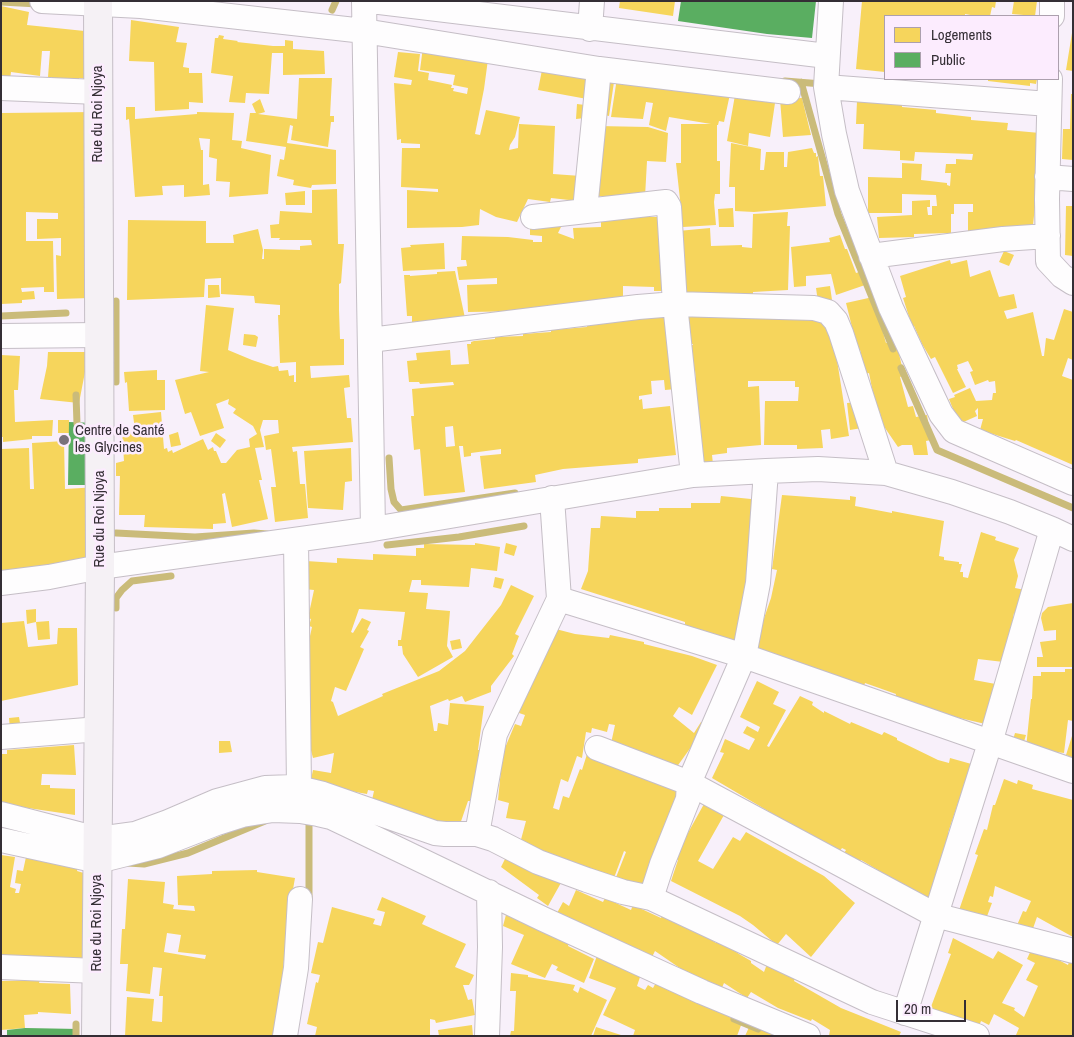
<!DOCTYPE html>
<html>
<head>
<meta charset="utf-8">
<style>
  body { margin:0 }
  #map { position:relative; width:1074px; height:1037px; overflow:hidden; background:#f8f0fa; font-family:"Archivo Narrow",sans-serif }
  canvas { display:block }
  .frame { position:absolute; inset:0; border:2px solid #342e35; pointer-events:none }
  .legend { position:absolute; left:884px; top:15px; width:175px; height:65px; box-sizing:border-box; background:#fcecfe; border:1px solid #aca0ae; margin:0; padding:6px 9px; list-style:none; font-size:15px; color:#342e35 }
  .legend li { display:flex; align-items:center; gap:10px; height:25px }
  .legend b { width:25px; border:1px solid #aca0ae }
  .scale { position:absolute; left:896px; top:1000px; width:70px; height:22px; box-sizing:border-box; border:2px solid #342e35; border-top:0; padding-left:6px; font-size:15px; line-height:18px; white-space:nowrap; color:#342e35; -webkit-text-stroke:4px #fcecfe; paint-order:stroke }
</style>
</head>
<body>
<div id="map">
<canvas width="1074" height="1037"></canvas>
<div class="frame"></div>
<ul class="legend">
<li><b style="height:14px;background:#f6d55c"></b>Logements</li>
<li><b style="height:14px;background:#5aae61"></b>Public</li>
</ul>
<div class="scale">20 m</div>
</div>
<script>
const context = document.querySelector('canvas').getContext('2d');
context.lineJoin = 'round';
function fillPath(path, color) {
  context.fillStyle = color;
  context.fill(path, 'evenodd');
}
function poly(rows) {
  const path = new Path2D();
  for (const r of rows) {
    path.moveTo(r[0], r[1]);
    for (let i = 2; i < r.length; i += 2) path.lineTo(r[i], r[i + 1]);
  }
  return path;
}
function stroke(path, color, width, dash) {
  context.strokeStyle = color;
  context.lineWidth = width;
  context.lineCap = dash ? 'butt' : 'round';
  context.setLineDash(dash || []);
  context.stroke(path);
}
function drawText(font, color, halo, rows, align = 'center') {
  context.font = font + ' "Archivo Narrow",sans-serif';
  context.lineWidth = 5;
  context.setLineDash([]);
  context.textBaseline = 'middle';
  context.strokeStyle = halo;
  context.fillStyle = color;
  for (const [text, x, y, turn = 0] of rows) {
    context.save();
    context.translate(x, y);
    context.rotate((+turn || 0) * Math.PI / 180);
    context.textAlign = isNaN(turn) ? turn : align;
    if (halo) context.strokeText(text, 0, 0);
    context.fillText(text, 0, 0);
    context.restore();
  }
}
const homes = poly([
  [620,1,675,1,673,16,619,8],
  [862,1,996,1,995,8,992,7,990,16,976,16,965,14,965,16,885,16,885,72,856,69],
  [1014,1,1037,1,1035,16,1012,14],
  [1,6,29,12,27,25,94,32,90,79,79,78,79,88,51,87,52,77,48,77,50,51,42,51,40,76,11,72,10,80,1,79],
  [131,20,179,27,176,42,187,43,183,67,189,68,189,73,202,73,203,103,189,102,189,109,155,111,154,62,129,61],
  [1072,33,1073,33,1073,71,1066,70],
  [219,35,224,36,223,39,238,41,237,42,273,46,285,46,285,40,293,41,293,49,324,51,325,74,283,75,283,53,272,53,269,94,246,93,245,103,229,102,233,76,211,73,215,38,218,38],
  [423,47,489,52,484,89,475,134,480,135,486,110,520,117,515,137,510,145,509,150,518,148,519,124,555,126,553,174,581,176,578,201,551,198,550,202,528,199,517,222,496,217,480,209,479,225,462,227,407,228,407,190,438,192,438,189,401,187,402,148,420,148,420,144,401,143,401,139,397,140,394,83,411,85,412,80,394,77,398,52,420,54,418,71,429,73,428,80,452,85,451,88,454,88,453,91,467,94,468,88,453,85,455,75,420,70],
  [543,65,592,75,587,99,538,90],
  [299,78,332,78,330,116,334,116,334,122,331,122,328,147,291,140,293,126,290,125,287,143,336,150,336,184,312,185,311,188,293,185,294,180,277,176,280,159,284,160,286,147,246,141,250,113,256,113,252,104,260,99,265,112,258,114,297,119],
  [617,78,730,94,724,122,719,121,718,125,717,125,717,161,720,161,720,194,715,194,714,202,716,225,683,227,676,163,681,163,681,124,711,124,669,117,666,131,649,125,653,103,646,102,643,119,611,117],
  [988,79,1037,79,1036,84,1030,83,1030,86,988,81],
  [607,81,614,82,609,116,605,115],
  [1071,94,1073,94,1073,160,1062,159,1063,129,1070,129],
  [735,95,775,103,770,137,749,133,748,146,727,141],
  [802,98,811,135,783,137,780,99],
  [857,101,902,102,902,107,936,110,936,113,971,117,971,120,1008,123,1007,130,1040,133,1035,188,1037,188,1033,225,1002,230,968,231,968,212,973,212,973,204,954,204,954,214,951,214,951,233,914,234,914,237,879,238,877,217,912,215,912,201,930,200,930,207,927,207,928,215,932,215,932,206,937,206,936,195,902,194,902,213,868,213,868,177,902,178,902,163,922,164,921,180,947,183,947,185,950,186,951,173,945,173,946,164,956,164,956,159,972,160,973,154,915,152,914,161,900,160,900,151,863,149,864,124,856,124],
  [577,104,585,105,585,118,576,119],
  [126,107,135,107,135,119,197,114,197,112,234,113,232,140,242,141,241,148,271,155,268,194,229,197,230,182,216,181,217,159,209,157,210,139,199,138,201,150,203,150,203,185,209,184,210,195,184,197,184,185,162,186,163,195,135,197,129,119,126,120],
  [96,112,91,298,57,299,56,255,61,256,61,238,37,239,37,219,58,219,58,213,26,212,26,241,53,241,54,292,44,292,44,287,21,288,22,292,34,291,35,299,22,300,22,303,1,304,2,113],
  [598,126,648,127,668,133,666,162,647,161,645,197,596,196],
  [731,143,761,149,760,170,764,170,766,152,784,152,784,167,787,167,788,152,812,148,814,153,816,153,816,157,818,156,820,176,823,176,826,206,754,212,735,211,735,187,729,187],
  [337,189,338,244,344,244,341,283,339,284,339,310,340,339,344,339,344,365,310,366,311,378,349,375,350,387,344,388,347,418,351,418,353,442,292,447,293,452,297,451,300,484,305,484,308,518,275,522,271,487,276,487,271,449,266,450,264,436,279,433,278,420,263,420,260,430,264,447,255,448,262,480,259,480,268,519,232,527,225,493,222,494,226,523,213,524,213,529,144,527,145,515,119,515,120,476,116,476,116,463,124,461,122,431,135,430,133,415,161,412,164,449,167,448,168,452,172,450,173,453,203,439,208,450,213,447,214,451,216,451,221,463,226,463,237,450,250,447,249,439,257,434,253,426,233,413,236,409,228,404,229,399,216,404,224,428,200,436,191,412,185,414,175,380,209,372,200,371,206,305,234,308,228,350,252,360,273,367,278,366,279,371,288,370,289,376,294,375,294,382,296,382,296,362,280,363,278,315,280,315,280,305,255,303,254,296,221,294,221,278,205,279,204,297,127,300,128,220,206,221,206,243,234,243,233,235,258,229,263,250,262,259,264,259,264,249,300,250,300,246,312,245,311,240,279,240,280,238,271,238,270,225,279,224,280,211,312,213,312,190],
  [305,191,305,205,286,205,285,193],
  [1066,206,1073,206,1073,256,1065,255],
  [733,208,734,227,719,227,718,209],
  [601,210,649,213,649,217,664,217,666,291,654,291,654,287,623,286,623,298,532,311,468,312,467,285,497,284,497,278,459,280,457,267,467,266,466,260,461,260,462,236,508,237,533,240,533,242,542,242,542,236,530,235,530,225,562,225,558,233,574,239,573,228,601,227],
  [788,212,787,226,790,226,788,290,753,292,753,298,685,294,678,231,710,228,711,246,742,245,742,247,752,248,753,214],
  [840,235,845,249,847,249,856,273,862,271,868,284,836,295,831,274,806,276,806,286,794,287,791,247,830,242,829,238],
  [444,243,445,269,403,271,401,248,411,247,410,245],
  [1004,251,1014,255,1009,266,999,262],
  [950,260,951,264,967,260,970,277,990,270,999,297,1014,294,1017,308,1004,311,1007,319,1033,312,1042,356,1044,356,1046,338,1054,340,1064,309,1073,312,1073,360,1068,358,1062,376,1073,380,1073,465,1016,440,1015,441,980,430,983,419,978,419,978,408,975,411,977,416,959,424,949,399,955,397,954,395,970,388,976,401,992,400,993,393,996,393,995,381,989,382,988,380,975,385,970,372,973,371,968,361,957,365,958,369,957,369,966,387,953,393,935,357,931,359,922,344,914,326,912,326,903,298,906,297,900,276],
  [455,271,465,318,412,322,412,316,407,316,404,275,410,275,410,276,437,274,437,272],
  [208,285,219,285,220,297,208,298],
  [830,286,832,300,818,302,816,288],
  [873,297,886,343,896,341,904,375,900,377,908,407,913,406,916,417,927,415,931,440,926,441,928,455,914,455,912,445,902,445,898,447,885,428,883,427,880,413,877,413,869,373,866,374,860,350,858,351,846,303],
  [672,313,676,389,665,390,664,380,651,381,652,394,639,396,639,400,642,399,643,409,670,406,676,455,638,459,638,463,563,469,535,475,536,482,484,489,480,456,501,454,501,449,471,453,471,456,464,457,463,446,459,446,465,492,424,496,420,449,414,450,411,416,414,416,412,389,454,385,453,382,420,384,419,382,409,382,407,361,417,360,416,353,450,350,451,365,469,364,467,344,471,344,471,342,474,341,495,339,495,337,523,336,523,334,551,332,551,330,587,327,587,323],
  [453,426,455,446,446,447,445,427],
  [811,313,830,326,837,360,849,436,831,439,830,429,821,430,823,448,797,449,797,445,764,445,765,401,798,401,799,387,795,387,795,381,748,381,748,387,759,386,761,445,727,448,727,453,712,455,713,464,702,466,695,370,690,371,688,345,693,345,693,344,688,344,686,317,713,317,713,315],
  [244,334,255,335,258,337,256,347,243,345],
  [48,352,95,352,94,373,85,372,79,403,40,399,47,366],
  [1,355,20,356,18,390,14,390,15,422,53,420,52,436,32,436,32,439,3,442,3,437,1,437],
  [157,370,157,380,165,380,165,410,129,411,127,382,125,383,124,372],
  [859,402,862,428,850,430,847,403],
  [58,420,69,420,69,433,58,433],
  [178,432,181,445,171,447,169,435],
  [216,433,226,440,220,448,211,441],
  [64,441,65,489,98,487,97,562,1,577,1,449,29,448,30,489,34,489,32,443],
  [351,448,352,481,345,482,343,510,308,508,304,451],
  [782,495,850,500,850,496,856,497,855,506,892,513,892,511,944,521,939,556,944,557,944,560,959,562,959,564,962,564,960,572,963,572,963,577,968,578,981,532,996,537,995,540,1019,548,1014,560,1018,576,1015,588,1025,590,1022,614,1014,613,1010,637,1012,663,978,659,974,680,1001,685,994,726,951,716,895,698,896,694,865,683,863,689,752,653,771,598,777,570,772,569],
  [721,496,761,500,743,643,715,639,715,634,685,630,685,622,581,589,588,571,591,528,600,528,601,516,636,518,636,511,659,511,659,508,691,508,691,503,720,503],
  [475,543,500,547,497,571,471,568,469,587,421,585,421,580,412,580,409,592,428,593,426,609,450,611,447,646,453,657,418,677,403,654,402,646,398,646,398,640,401,640,405,612,359,609,351,632,353,633,362,618,371,622,367,630,369,631,360,647,364,649,346,691,335,687,331,701,333,702,338,716,383,696,382,694,439,671,465,651,501,605,511,585,534,596,515,634,519,636,512,654,514,656,491,686,491,692,465,702,462,696,449,701,448,699,430,706,434,731,437,731,438,723,448,725,450,703,484,706,478,750,483,750,480,765,470,801,468,801,457,833,380,807,382,802,372,800,374,791,368,790,367,794,310,784,313,770,331,773,334,753,313,758,305,728,302,672,312,627,309,626,311,619,308,618,314,590,304,589,306,561,337,563,337,558,373,560,373,554,416,556,416,548,424,548,424,544,475,545],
  [506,543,517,546,514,556,504,553],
  [495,577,504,579,501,589,493,587],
  [1073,603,1073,667,1037,667,1037,657,1043,657,1040,642,1056,640,1056,630,1044,631,1041,618,1042,613,1048,607],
  [36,609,36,622,27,624,26,610],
  [24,621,28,647,57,644,58,628,77,628,78,685,1,701,1,623],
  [49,621,50,639,38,640,36,622],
  [548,627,575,634,609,638,610,635,644,642,644,644,692,656,717,665,692,715,679,707,673,716,694,733,701,722,709,729,699,736,676,768,646,753,645,758,610,748,615,725,609,724,607,732,592,728,591,733,586,732,582,758,577,756,568,782,561,779,553,808,559,810,563,796,569,798,580,769,582,770,588,751,689,796,645,895,613,885,626,852,624,851,611,886,519,847,526,821,506,818,509,803,498,800,501,769,497,767,515,724,521,726,525,715,516,712],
  [460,639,462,648,452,650,450,641],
  [1065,669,1073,669,1073,721,1068,720,1064,753,1026,748,1031,699,1032,699,1033,676,1041,676,1041,672,1065,672],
  [757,681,779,692,773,704,786,710,767,746,769,747,800,696,813,702,812,705,824,713,824,711,850,724,851,722,882,735,884,732,897,738,897,740,938,760,949,763,950,758,975,765,964,805,958,803,948,833,954,835,932,902,861,860,854,870,839,861,846,850,842,848,836,857,784,824,785,821,712,778,724,753,720,752,725,739,749,750,755,739,743,733,747,726,758,732,760,727,740,717],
  [19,717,21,729,10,730,9,718],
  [1015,733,1026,735,1023,745,1012,743],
  [1072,736,1073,736,1073,758,1066,755],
  [219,741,230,741,232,752,219,753],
  [74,745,76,775,42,774,41,785,50,785,50,788,75,789,75,815,1,804,1,754,7,754,7,750],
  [1004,779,1017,784,1018,780,1033,785,1032,789,1073,800,1073,937,1037,917,1030,937,1015,930,1023,911,1026,912,1031,901,995,886,993,897,990,896,988,902,992,903,983,927,957,916,978,855,975,854,984,829,987,830,993,805,995,805],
  [704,804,724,815,698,861,713,869,733,837,740,841,746,832,824,876,855,903,811,957,786,934,777,945,753,925,740,916,671,881,678,860,674,858],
  [509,851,562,881,548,906,537,898,539,895,501,867],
  [1,855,15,857,10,887,16,889,15,893,19,893,21,884,15,883,17,870,23,871,26,857,78,866,77,871,87,874,82,961,1,960],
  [257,870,257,872,295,878,289,912,283,970,290,971,276,1036,125,1036,127,997,154,999,152,1021,162,1022,163,996,159,996,162,968,153,967,150,994,126,991,128,964,120,964,122,929,125,929,128,879,165,882,163,903,174,905,173,909,195,911,194,906,178,905,177,876,212,874,212,871],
  [167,933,181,935,178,952,206,955,205,959,164,952],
  [576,890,603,902,605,898,631,910,633,905,661,918,663,913,687,924,716,943,719,939,739,954,751,961,751,963,764,972,767,964,795,978,794,981,841,1008,901,1032,899,1036,829,1036,830,1030,812,1019,811,1021,778,1008,751,992,747,998,724,983,721,990,706,980,703,984,655,951,652,957,592,928,590,934,557,913,563,902,569,906],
  [382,897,426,916,422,924,466,944,455,967,474,975,469,985,463,985,468,1000,472,999,475,1015,436,1023,435,1020,430,1019,430,1036,315,1036,317,1027,307,1024,316,982,318,983,320,975,311,973,318,942,323,943,332,907,375,919,373,924,381,926,385,912,377,910],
  [507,911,569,942,568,946,594,959,584,983,556,970,558,967,552,964,545,978,511,964,524,935,503,926],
  [953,938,993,959,998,951,1023,965,1002,1003,1015,1008,1014,1010,1024,1017,1038,986,1026,980,1035,963,1027,959,1032,948,1040,950,1068,965,1069,962,1073,963,1073,1036,1017,1036,1016,1035,1019,1028,994,1014,989,1025,981,1021,978,1029,929,1012,951,954,948,953],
  [598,953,640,977,637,986,645,990,648,985,653,988,658,979,743,1020,737,1036,633,1036,635,1030,603,1015,616,988,589,978],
  [511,973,528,975,528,977,575,985,573,990,578,993,580,987,607,1000,591,1036,510,1036,511,1031,514,1031,516,991,510,991],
  [40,980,39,983,70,984,71,1014,38,1012,38,1014,24,1015,25,1028,1,1030,1,981],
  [751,1023,777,1036,745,1036],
  [472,1025,473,1036,439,1036,438,1030],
  [596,1027,621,1035,621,1036,593,1036]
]);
const public = poly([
  [681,1,816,1,812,38,767,34,678,21],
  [69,422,97,423,96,485,68,485],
  [25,1028,79,1029,79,1036,7,1036,7,1030]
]);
const stream = poly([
  [1,2,38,4],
  [332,10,336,1],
  [785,81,822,84],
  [801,82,838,214,893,349],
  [1,316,66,313],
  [901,368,937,450,1073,508],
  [116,382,116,301],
  [76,395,77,424],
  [389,458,391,489,394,502,401,510,515,493],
  [116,533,195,537,254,533,267,534],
  [387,545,459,537,524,526],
  [116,608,116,598,122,590,132,581,171,576],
  [309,817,309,899],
  [128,863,144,864,188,853,265,821],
  [734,1019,758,1029],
  [76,1024,76,1036]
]);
const minor = poly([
  [42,1,141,6,364,31,599,69,788,92],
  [364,1,373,529],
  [371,1,827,56],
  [831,1,826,87,1049,104],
  [1052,16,1052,1],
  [590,29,592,1],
  [1050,79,1047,199,1048,261,1062,276,1073,283],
  [826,87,834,134,847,191,891,308,941,414,954,431,1073,483],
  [1,88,98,92],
  [1047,177,1073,179],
  [585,210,599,69],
  [533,217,666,202,669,207,675,304,693,475],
  [871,256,1003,239,1048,236],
  [1,336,99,335],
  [370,340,638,307,675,304,814,308,828,312,836,321,841,333,886,473],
  [552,498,559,599,495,734,477,834,493,839,538,862,587,880,623,892,651,898,872,1002,977,1036],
  [296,540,299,788],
  [1,583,49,577,100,567,373,529,693,475,766,471,818,469,886,473,952,492,1010,512,1052,529,1073,539],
  [559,599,744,656,1073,771],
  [1,737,99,729],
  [597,748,689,783,935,915,1073,951],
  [1,814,98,839,135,834,168,822,217,801,265,788,294,787,323,794,435,833,445,834,477,834],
  [1,840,98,861,158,846,217,823,242,815,273,810,300,811,318,814,331,817,352,827,543,919,702,992,808,1036],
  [651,898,662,864,688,799,689,783,744,656,758,583,766,471],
  [1,967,97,971],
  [905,1013,990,743,1052,529],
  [285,1036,296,968,300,899],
  [487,1036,490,947,489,892]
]);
const secondary = poly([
  [96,1036,100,567,98,1]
]);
const markers = [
  [64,440,6,"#79727a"]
];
const streetNames = [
  ["Rue du Roi Njoya",98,114,-90],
  ["Rue du Roi Njoya",100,519,-90],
  ["Rue du Roi Njoya",97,923,-90]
];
const poiNames = [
  ["Centre de Santé",75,431],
  ["les Glycines",75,448]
];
fillPath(homes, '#f6d55c');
fillPath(public, '#5aae61');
stroke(stream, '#cabb7a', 7);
stroke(minor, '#c5bec6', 26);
stroke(secondary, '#c5bec6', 30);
stroke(minor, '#fefdfe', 24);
stroke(secondary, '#f5f1f5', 28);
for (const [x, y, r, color] of markers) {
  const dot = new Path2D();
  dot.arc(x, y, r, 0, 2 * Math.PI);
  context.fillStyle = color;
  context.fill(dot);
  stroke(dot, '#fcecfe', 2);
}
drawText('15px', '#342e35', '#fcecfe', streetNames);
drawText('15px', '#342e35', '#fcecfe', poiNames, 'left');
</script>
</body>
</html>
